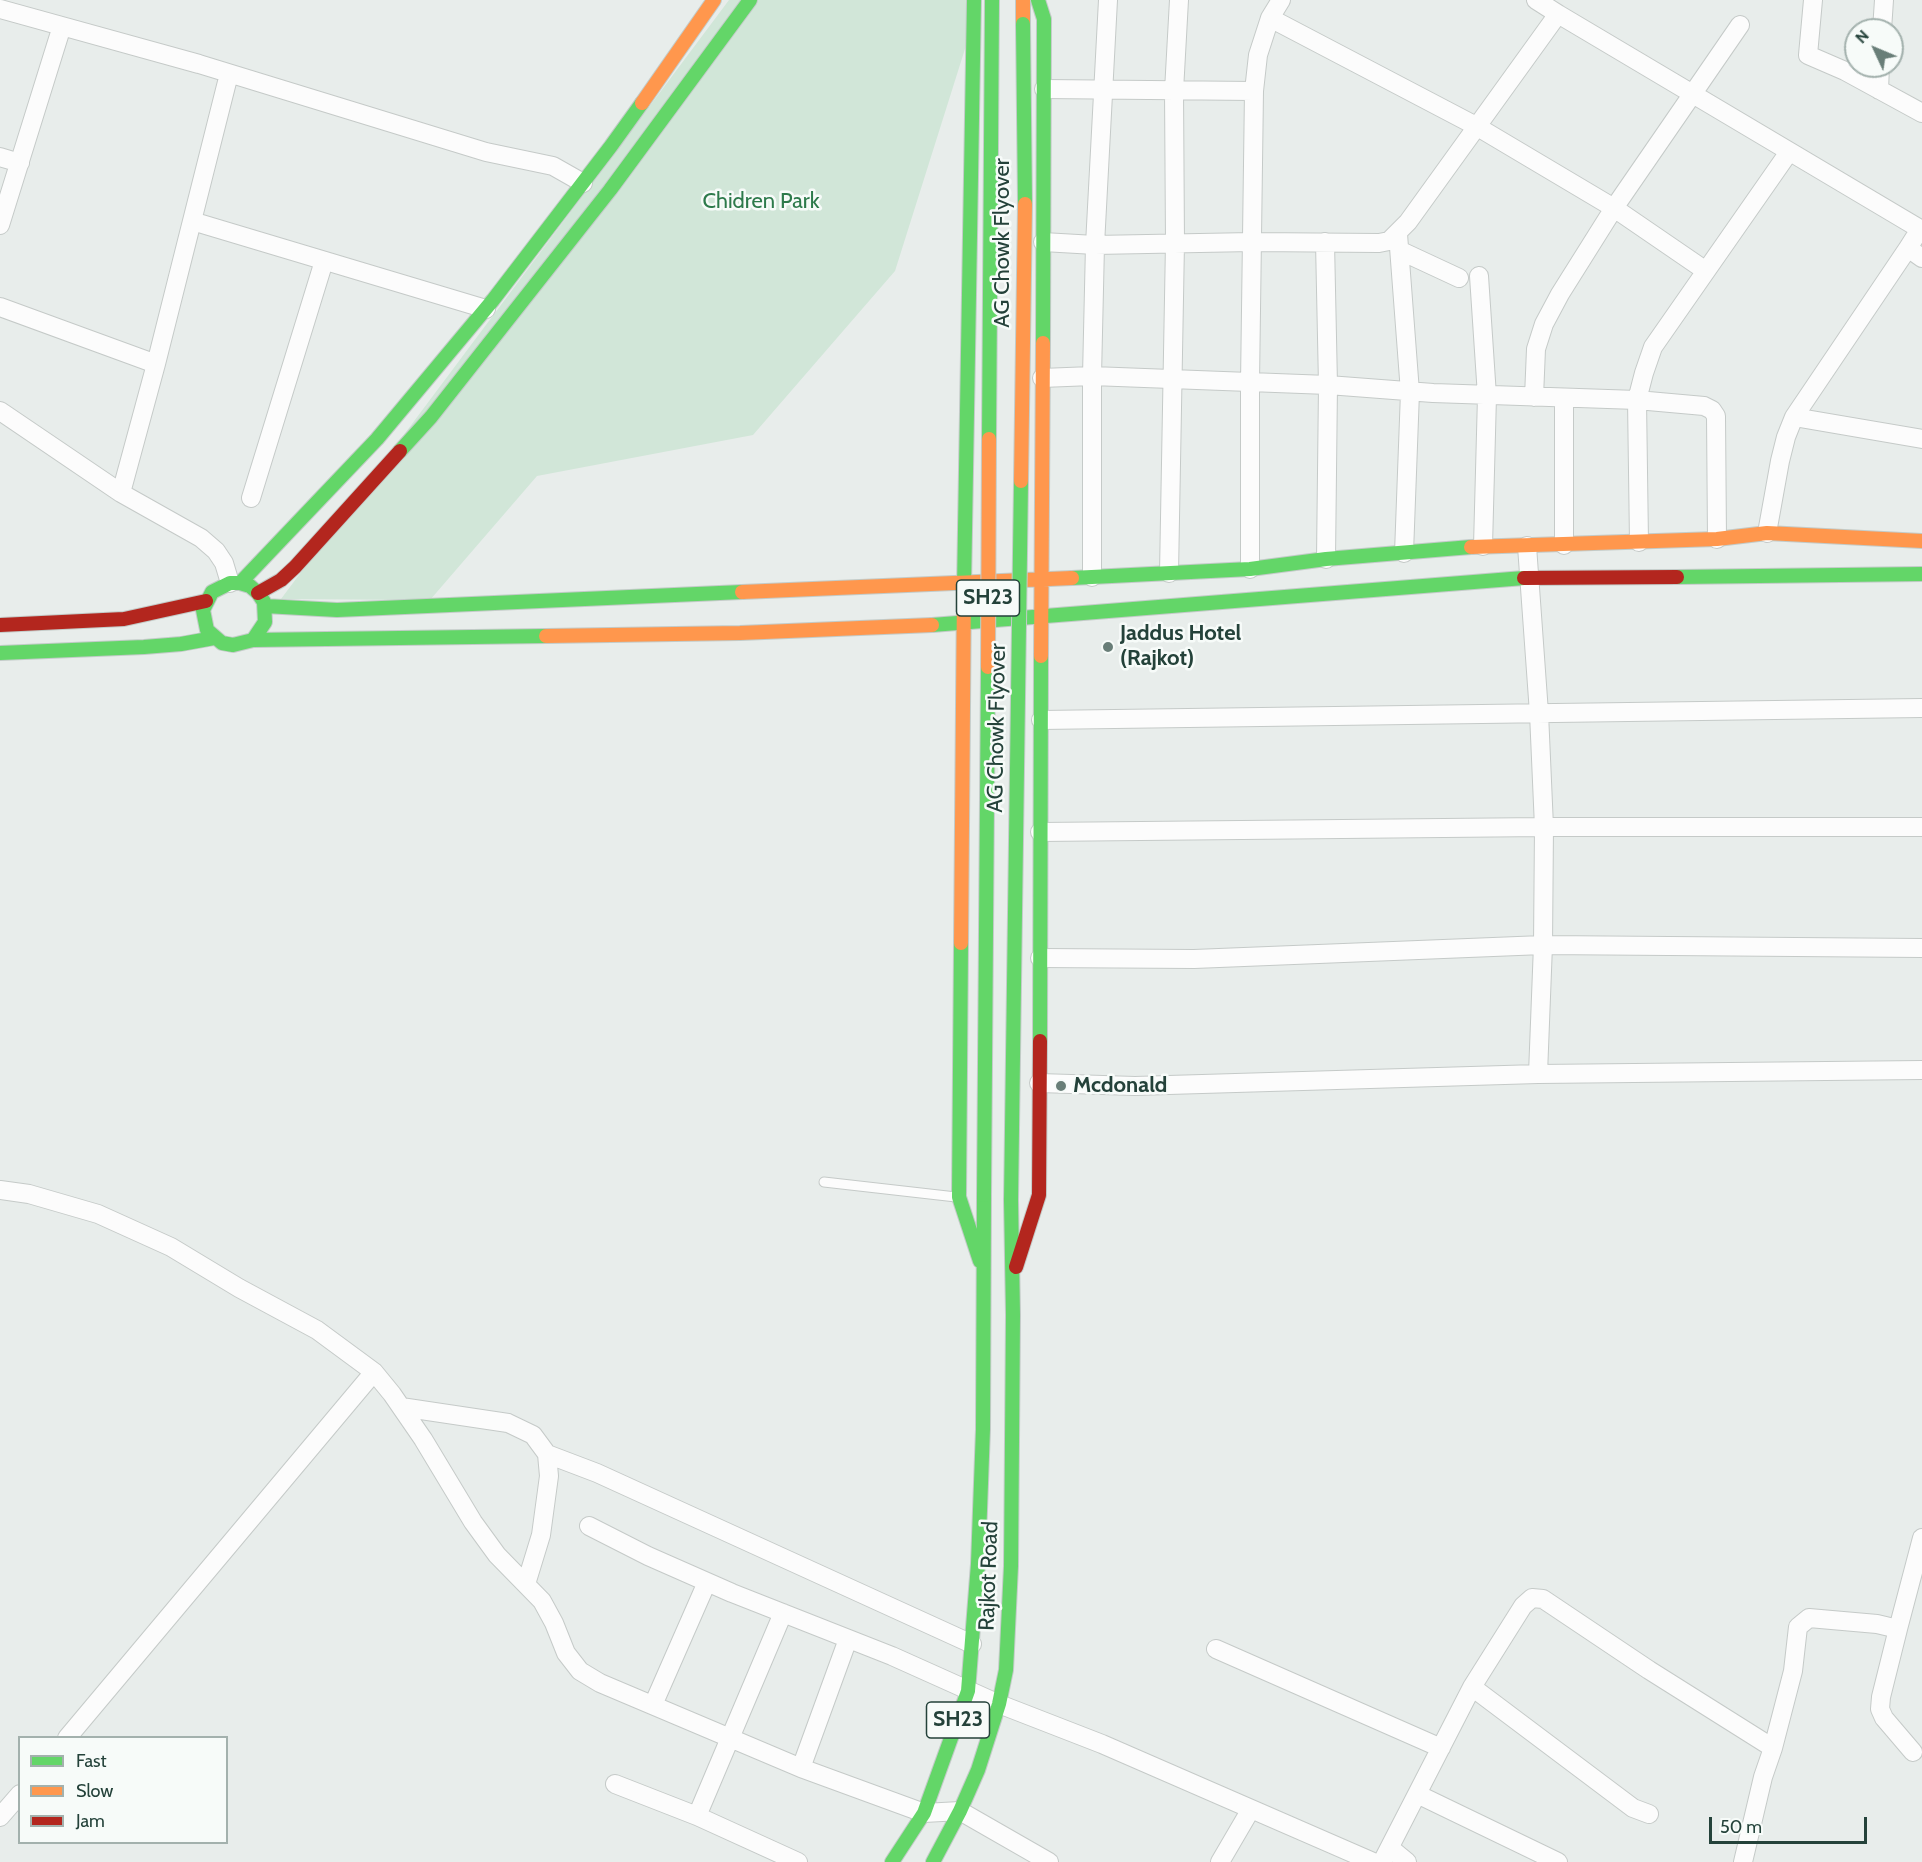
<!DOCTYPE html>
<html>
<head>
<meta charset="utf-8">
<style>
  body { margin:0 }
  #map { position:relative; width:1922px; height:1862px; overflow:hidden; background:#e8edeb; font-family:Cabin,sans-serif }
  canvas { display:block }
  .legend { position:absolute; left:18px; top:1736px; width:210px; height:108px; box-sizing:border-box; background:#f7fbf9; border:2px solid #a3b1ad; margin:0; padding:8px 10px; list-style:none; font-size:18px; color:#24423a }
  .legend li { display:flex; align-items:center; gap:12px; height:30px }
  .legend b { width:30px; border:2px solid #a3b1ad }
  .north { position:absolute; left:1844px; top:18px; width:60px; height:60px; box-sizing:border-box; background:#f7fbf9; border:2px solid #a3b1ad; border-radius:50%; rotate:314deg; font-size:16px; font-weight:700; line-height:24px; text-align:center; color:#24423a }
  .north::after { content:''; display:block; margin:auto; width:21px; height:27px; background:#697e78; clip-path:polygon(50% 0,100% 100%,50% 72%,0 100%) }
  .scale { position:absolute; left:1709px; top:1817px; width:158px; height:27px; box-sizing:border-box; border:3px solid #24423a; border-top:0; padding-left:8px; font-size:18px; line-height:21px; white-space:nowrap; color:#24423a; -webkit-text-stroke:4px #f7fbf9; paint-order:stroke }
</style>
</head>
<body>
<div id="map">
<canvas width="1922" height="1862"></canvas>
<ul class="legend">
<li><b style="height:8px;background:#63d668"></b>Fast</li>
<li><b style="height:8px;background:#ff974d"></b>Slow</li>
<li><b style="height:8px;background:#b3261e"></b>Jam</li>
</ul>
<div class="north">N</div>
<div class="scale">50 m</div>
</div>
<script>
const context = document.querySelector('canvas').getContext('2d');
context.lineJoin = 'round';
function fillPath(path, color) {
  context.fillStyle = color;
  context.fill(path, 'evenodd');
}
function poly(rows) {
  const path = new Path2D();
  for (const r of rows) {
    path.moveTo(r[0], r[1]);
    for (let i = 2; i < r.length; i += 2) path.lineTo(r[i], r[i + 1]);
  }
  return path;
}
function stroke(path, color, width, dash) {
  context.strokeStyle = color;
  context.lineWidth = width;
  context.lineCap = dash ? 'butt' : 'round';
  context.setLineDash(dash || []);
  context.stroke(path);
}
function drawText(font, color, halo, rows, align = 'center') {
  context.font = font + ' Cabin,sans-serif';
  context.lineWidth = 5;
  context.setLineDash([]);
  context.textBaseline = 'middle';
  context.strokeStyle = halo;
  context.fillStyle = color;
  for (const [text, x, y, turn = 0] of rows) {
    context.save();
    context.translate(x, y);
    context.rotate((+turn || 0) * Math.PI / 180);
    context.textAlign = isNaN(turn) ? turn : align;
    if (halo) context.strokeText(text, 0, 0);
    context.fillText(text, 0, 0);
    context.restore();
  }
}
const green = poly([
  [729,0,969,0,970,33,895,271,753,435,537,476,430,600,281,599]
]);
const lane = poly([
  [824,1182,956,1197]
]);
const street = poly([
  [1813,0,1808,55,1845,71,1922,113],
  [0,9,199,64,486,152,553,166,583,183],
  [1558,14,1920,229,1908,248,1922,258],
  [1270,18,1476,126,1614,208,1706,271,1653,347,1644,373,1637,400,1639,542],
  [1882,30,1884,0],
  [1044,89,1254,91],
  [1879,90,1880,66],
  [0,157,20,163],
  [192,221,486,309],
  [0,225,62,26],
  [1398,234,1410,392,1404,553],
  [1043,242,1095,245,1252,242,1379,243,1389,241,1408,222,1558,14,1536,0],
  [1325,242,1328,385,1326,559],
  [1401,251,1459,278],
  [1706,271,1789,152],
  [1479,276,1487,396,1483,546],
  [0,307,156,364],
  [1042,378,1092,376,1328,385,1433,393,1637,400,1704,406,1712,410,1716,416,1717,539],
  [1534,397,1536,349,1544,324,1560,294,1614,208,1740,25],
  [0,411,121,493,201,538,216,551,224,563,230,583],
  [1794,417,1908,248],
  [121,493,156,364,229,74],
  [251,498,324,261],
  [1767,533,1780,461,1786,437,1794,417,1922,439],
  [1564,545,1564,398],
  [1250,569,1250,383,1254,91,1258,55,1270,18,1281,0],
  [1169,573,1175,243,1174,91,1179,0],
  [1092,577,1092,376,1095,245,1108,0],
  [1041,720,1922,708],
  [1040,832,1544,827,1922,827],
  [1040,958,1194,959,1543,945,1922,948],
  [1538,1074,1922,1070],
  [1039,1083,1135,1086,1538,1074,1543,945,1544,827,1539,713,1527,546],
  [0,1190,29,1194,98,1214,171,1247,239,1288,317,1330,374,1372,392,1394,423,1439,473,1522,497,1555,542,1601,554,1623,566,1653,580,1671,600,1683,801,1768,924,1813,960,1811,1049,1862],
  [401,1407,508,1423,533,1435,547,1454,549,1476,541,1535,526,1584],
  [547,1454,597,1473,972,1644],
  [589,1526,648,1556,732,1593,892,1656,999,1704,1102,1744,1373,1862],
  [1898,1629,1922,1538],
  [1216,1649,1441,1748],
  [1472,1687,1633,1808,1649,1814],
  [653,1705,707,1582],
  [67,1738,374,1372],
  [1773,1748,1793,1671,1798,1627,1809,1618,1877,1624,1898,1629,1881,1697,1880,1709,1884,1718,1913,1752],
  [801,1768,848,1639],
  [615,1784,697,1816,798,1862],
  [1417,1794,1472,1687,1523,1606,1532,1598,1543,1599,1649,1670,1773,1748,1763,1777,1743,1862],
  [697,1816,783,1613],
  [0,1817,20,1794],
  [1390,1848,1407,1862],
  [1220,1862,1251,1809],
  [1382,1862,1417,1794,1558,1862]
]);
const fast = poly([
  [1038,0,1044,19,1043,343],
  [400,451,431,417,610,190,750,0],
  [1677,577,1922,574],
  [1072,578,1250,569,1326,559,1471,547],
  [240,583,377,439,493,300,611,146,642,103],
  [964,588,974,0],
  [265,606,337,610,742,592],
  [932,625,1524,578],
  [253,640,265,622,264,602,258,593,250,586,240,583,230,583,212,592,203,610,207,630,222,643,233,645,253,640,546,636],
  [0,653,144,647,181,644,214,638],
  [961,943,959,1197,980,1261],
  [1040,1041,1041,656],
  [892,1862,924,1813,968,1691,978,1564,983,1429,984,1195],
  [933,1862,960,1811,978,1770,999,1704,1006,1670,1011,1566,1013,1315,1011,1200]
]);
const slow = poly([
  [1023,0,1023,24],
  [642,103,714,0],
  [1471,547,1717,539,1767,533,1922,541],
  [742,592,1072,578],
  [546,636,740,633,932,625],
  [1041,656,1043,343],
  [961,943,964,588]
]);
const jam = poly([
  [1524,578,1677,577],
  [258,593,281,580,295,567,400,451],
  [0,625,124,619,206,601],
  [1016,1267,1039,1195,1040,1041]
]);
const fastBridge = poly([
  [1023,24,1025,204],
  [989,439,992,0],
  [984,1195,988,667],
  [1011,1200,1021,481]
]);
const slowBridge = poly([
  [1021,481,1025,204],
  [988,667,989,439]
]);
const markers = [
  [1108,647,6,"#697e78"],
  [1061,1086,6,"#697e78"]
];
const shields = [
  [988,598,63],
  [958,1720,63]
];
const shieldNames = [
  ["SH23",988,598],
  ["SH23",958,1720]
];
const parkNames = [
  ["Chidren Park",761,202]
];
const streetNames = [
  ["AG Chowk Flyover",1003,243,-90],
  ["AG Chowk Flyover",997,728,-89],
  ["Rajkot Road",989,1576,-88]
];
const poiNames = [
  ["Jaddus Hotel",1120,634],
  ["(Rajkot)",1120,659],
  ["Mcdonald",1073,1086]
];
fillPath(green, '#d1e6d8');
stroke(lane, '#c5cac8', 11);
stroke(street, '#c5cac8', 20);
stroke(fast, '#c3cbc8', 16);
stroke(slow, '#c3cbc8', 16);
stroke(jam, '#c3cbc8', 16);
stroke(lane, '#fcfcfc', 9);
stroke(street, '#fcfcfc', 18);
stroke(fast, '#63d668', 14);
stroke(slow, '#ff974d', 14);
stroke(jam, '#b3261e', 14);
stroke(fastBridge, '#c3ccc9', 16, []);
stroke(slowBridge, '#c3ccc9', 16, []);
stroke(fastBridge, '#63d668', 14);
stroke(slowBridge, '#ff974d', 14);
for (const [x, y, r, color] of markers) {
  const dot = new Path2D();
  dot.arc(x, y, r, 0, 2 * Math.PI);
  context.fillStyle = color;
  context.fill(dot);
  stroke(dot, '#f7fbf9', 2);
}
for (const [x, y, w] of shields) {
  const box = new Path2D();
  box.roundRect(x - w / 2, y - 18, w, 36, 4.5);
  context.fillStyle = '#f7fbf9';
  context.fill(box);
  stroke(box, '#24423a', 1.5);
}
drawText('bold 21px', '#24423a', null, shieldNames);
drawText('22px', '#2d7a4b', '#f7fbf9', parkNames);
drawText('22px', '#24423a', '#f7fbf9', streetNames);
drawText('bold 22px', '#24423a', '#f7fbf9', poiNames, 'left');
</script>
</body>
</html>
